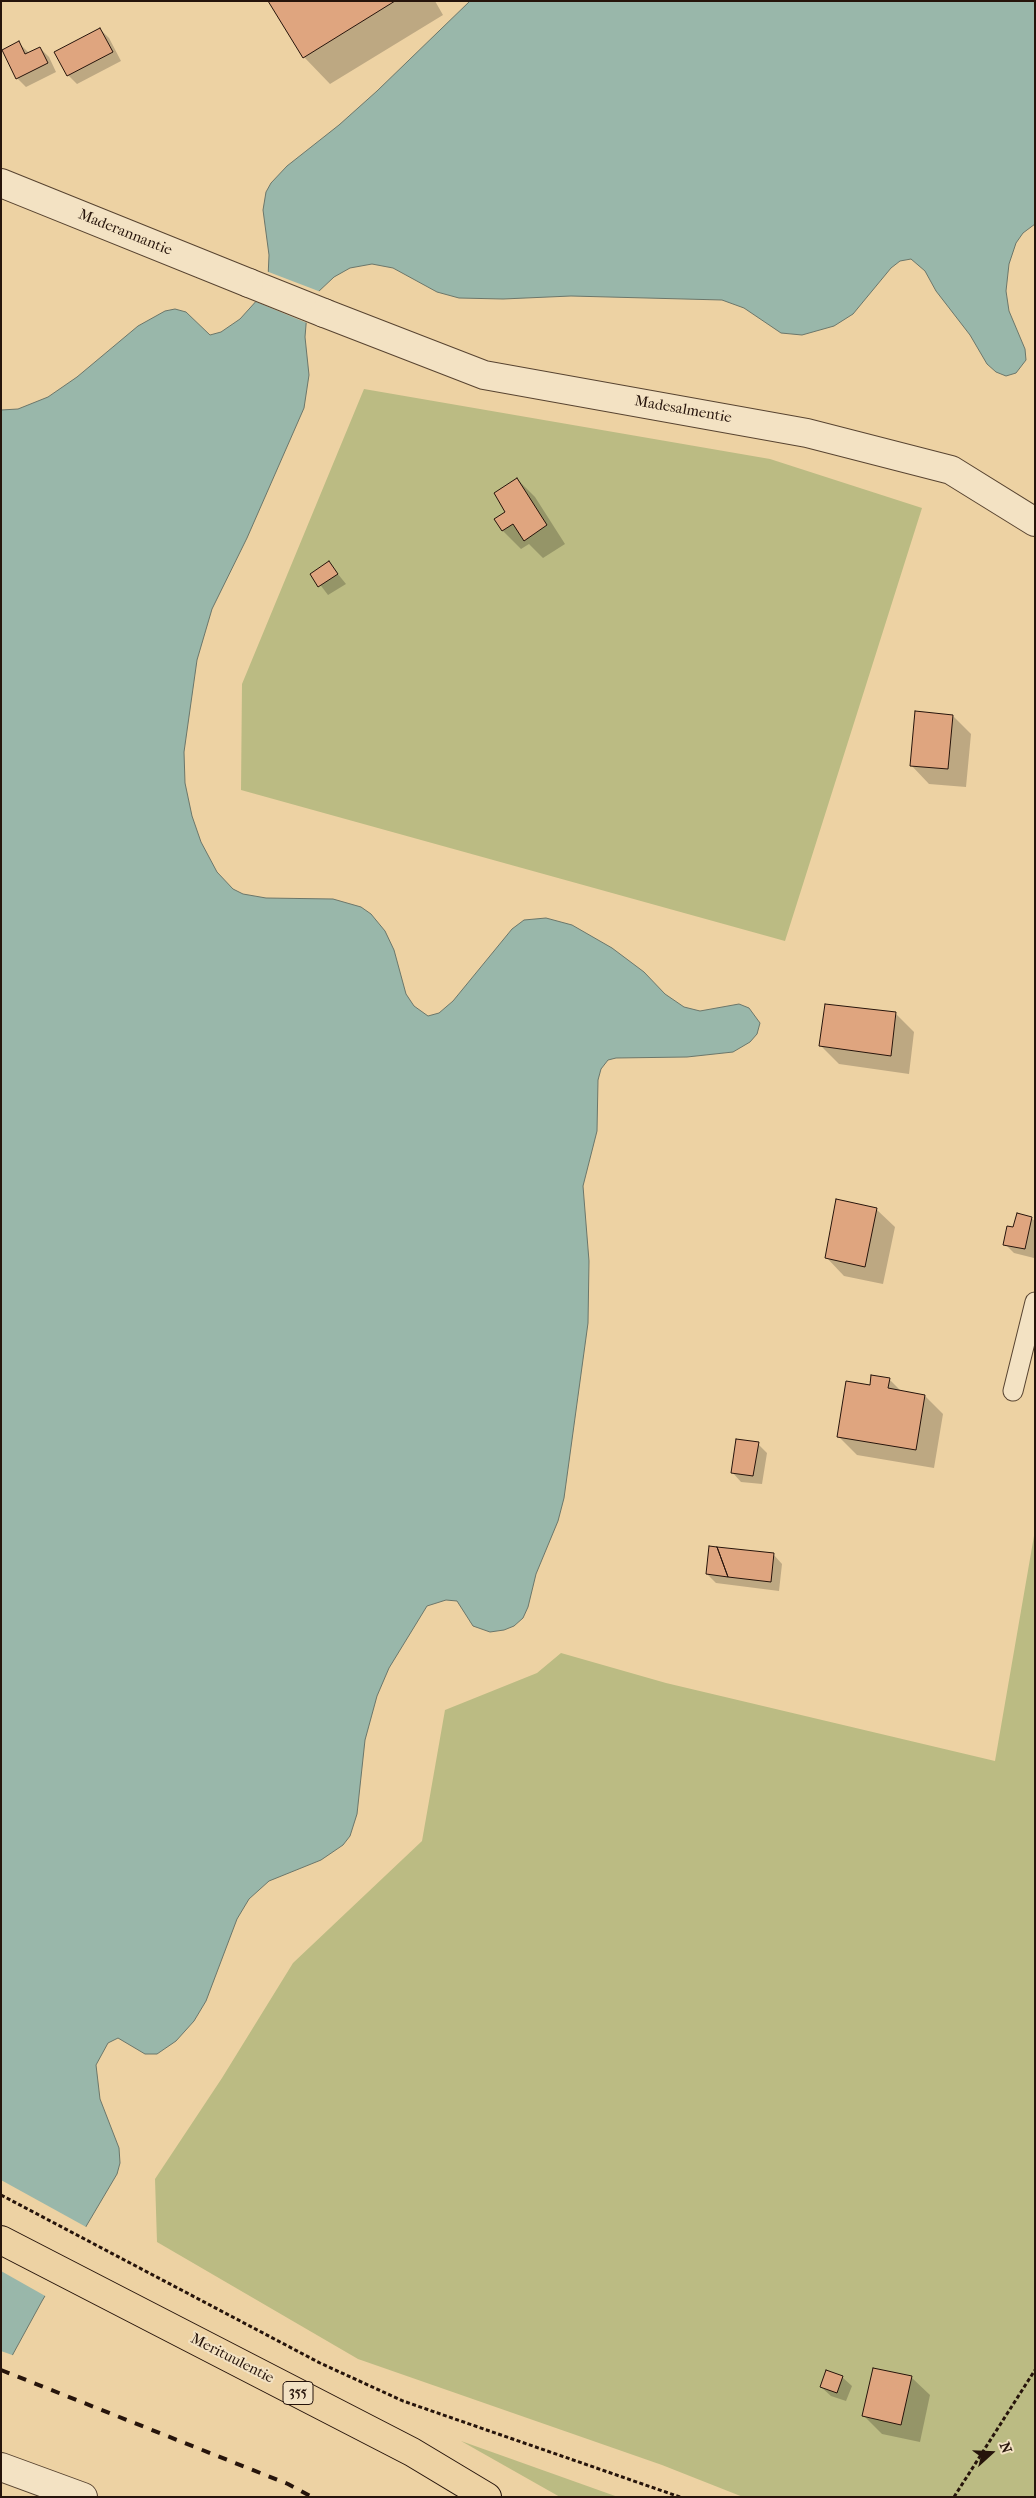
<!DOCTYPE html>
<html>
<head>
<meta charset="utf-8">
<style>
  body { margin:0 }
  #map { position:relative; width:1036px; height:2498px; overflow:hidden; background:#edd2a3; font-family:"IM FELL French Canon",serif }
  canvas { display:block }
  .frame { position:absolute; inset:0; border:2px solid #26140b; pointer-events:none }
  .north { position:absolute; left:966px; top:2428px; width:50px; height:50px; -webkit-text-stroke:4px #f3e2c3; paint-order:stroke; rotate:70deg; font-size:14px; font-weight:700; line-height:20px; text-align:center; color:#26140b }
  .north::after { content:''; display:block; margin:auto; width:18px; height:22px; background:#26140b; clip-path:polygon(50% 0,100% 100%,50% 72%,0 100%) }
</style>
</head>
<body>
<div id="map">
<canvas width="1036" height="2498"></canvas>
<div class="frame"></div>
<div class="north">N</div>
</div>
<script>
const context = document.querySelector('canvas').getContext('2d');
context.lineJoin = 'round';
function fillPath(path, color) {
  context.fillStyle = color;
  context.fill(path, 'evenodd');
}
function poly(rows) {
  const path = new Path2D();
  for (const r of rows) {
    path.moveTo(r[0], r[1]);
    for (let i = 2; i < r.length; i += 2) path.lineTo(r[i], r[i + 1]);
  }
  return path;
}
function stroke(path, color, width, dash) {
  context.strokeStyle = color;
  context.lineWidth = width;
  context.lineCap = dash ? 'butt' : 'round';
  context.setLineDash(dash || []);
  context.stroke(path);
}
function drawText(font, color, halo, rows, align = 'center') {
  context.font = font + ' "IM FELL French Canon",serif';
  context.lineWidth = 4;
  context.setLineDash([]);
  context.textBaseline = 'middle';
  context.strokeStyle = halo;
  context.fillStyle = color;
  for (const [text, x, y, turn = 0] of rows) {
    context.save();
    context.translate(x, y);
    context.rotate((+turn || 0) * Math.PI / 180);
    context.textAlign = isNaN(turn) ? turn : align;
    if (halo) context.strokeText(text, 0, 0);
    context.fillText(text, 0, 0);
    context.restore();
  }
}
const green = poly([
  [364,389,770,459,922,508,785,941,241,790,242,684],
  [1035,1530,1035,2497,743,2497,662,2465,358,2359,157,2242,155,2179,222,2078,293,1963,422,1841,445,1710,537,1673,561,1653,666,1683,995,1761],
  [461,2441,618,2497,560,2497]
]);
const water = poly([
  [470,1,1035,1,1035,224,1023,233,1016,243,1009,264,1006,291,1009,311,1025,349,1026,360,1016,373,1006,376,996,372,987,364,970,335,936,291,925,271,911,259,900,261,891,268,853,314,834,326,802,335,781,333,744,308,722,300,571,296,503,299,459,298,437,292,393,268,372,264,350,268,334,277,317,293,307,313,305,337,309,375,304,408,247,538,212,609,197,660,184,752,185,783,192,816,201,842,217,872,233,889,243,894,266,898,333,899,361,907,371,914,385,931,394,950,406,994,414,1006,428,1016,439,1013,453,1001,512,929,524,920,546,918,572,925,612,948,644,972,665,994,684,1007,700,1011,739,1004,749,1008,760,1023,757,1034,750,1042,733,1052,687,1057,616,1058,608,1060,601,1069,598,1080,597,1131,583,1186,589,1261,588,1323,564,1498,558,1521,536,1574,528,1607,523,1618,514,1626,504,1630,490,1632,473,1626,457,1601,446,1600,427,1606,389,1668,377,1696,365,1740,357,1814,350,1836,343,1845,321,1860,269,1881,249,1899,237,1919,206,2001,194,2021,176,2041,157,2054,145,2054,118,2038,108,2043,96,2065,100,2099,119,2148,120,2163,117,2174,42,2301,1,2376,1,410,18,409,48,397,77,377,138,326,165,311,175,309,186,312,210,335,221,332,240,319,259,298,268,278,269,255,263,210,266,192,271,183,287,166,339,125,377,91,470,1]
]);
const pier = poly([
  [266,271,321,292,313,304,307,323,254,301],
  [1,2180,88,2228,47,2297,1,2271],
  [1,2351,15,2356,1,2379]
]);
const shadow = poly([
  [269,1,435,1,443,15,330,84,304,57],
  [100,29,109,38,121,61,77,84,68,75],
  [19,43,29,53,40,48,49,57,56,72,26,87,17,78],
  [517,479,535,497,565,544,543,558,529,544,521,549,503,531,496,519,507,512],
  [329,563,346,584,328,595,312,574],
  [953,716,971,734,966,787,929,784,911,765],
  [826,1005,896,1014,914,1032,909,1074,839,1064,821,1046],
  [876,1209,895,1227,883,1284,844,1276,826,1257],
  [1031,1218,1035,1221,1034,1258,1014,1253,1005,1244,1014,1229],
  [889,1379,902,1392,925,1396,943,1414,934,1468,857,1455,838,1436],
  [758,1444,767,1453,762,1484,741,1482,732,1472],
  [773,1554,782,1564,779,1591,716,1583,707,1574],
  [842,2377,852,2386,846,2401,831,2396,821,2387],
  [911,2377,930,2395,920,2442,882,2434,864,2416]
]);
const building = poly([
  [268,1,395,1,303,58,268,1],
  [100,28,113,52,67,76,54,52,100,28],
  [19,41,25,54,40,47,48,63,16,79,2,50,19,41],
  [517,478,547,525,524,541,513,524,502,531,494,519,505,512,494,493,517,478],
  [329,561,338,574,318,587,310,574,329,561],
  [915,711,953,715,948,769,910,766,915,711],
  [825,1004,896,1012,891,1056,819,1046,825,1004],
  [836,1199,877,1208,865,1267,825,1258,836,1199],
  [1017,1213,1032,1217,1025,1249,1003,1245,1007,1226,1013,1227,1017,1213],
  [871,1375,890,1378,888,1388,925,1395,916,1450,837,1437,846,1381,870,1385,871,1375],
  [736,1439,759,1442,753,1476,731,1473,736,1439],
  [709,1546,717,1547,728,1577,706,1574,709,1546],
  [717,1547,774,1553,771,1582,728,1577,717,1547],
  [873,2368,912,2376,901,2425,862,2416,873,2368],
  [826,2370,843,2376,837,2393,820,2387,826,2370]
]);
const path = poly([
  [1,2195,320,2363,403,2401,680,2497],
  [954,2497,1035,2370]
]);
const service = poly([
  [1013,1391,1035,1302]
]);
const pedestrian = poly([
  [249,283,324,313]
]);
const minor = poly([
  [1,183,249,283],
  [324,313,484,375,807,433,951,470,1035,522]
]);
const tertiary = poly([
  [1,2467,83,2497]
]);
const primary = poly([
  [1,2240,412,2452,487,2497]
]);
const rail = poly([
  [1,2370,288,2484,312,2497]
]);
const shields = [
  [298,2393,30]
];
const shieldNames = [
  ["355",298,2393]
];
const streetNames = [
  ["Maderannantie",125,233,22],
  ["Madesalmentie",683,410,10],
  ["Merituulentie",232,2359,27]
];
fillPath(green, '#bbbb83');
fillPath(water, '#99b7aa');
stroke(water, '#6b766a', 1);
fillPath(pier, '#edd2a3');
fillPath(shadow, '#0003');
fillPath(building, '#dfa57f');
stroke(building, '#26140b', 1);
stroke(service, '#584431', 21);
stroke(pedestrian, '#584431', 30);
stroke(minor, '#584431', 30);
stroke(tertiary, '#584431', 30);
stroke(primary, '#26140b', 30);
stroke(path, '#26140b', 3, [4, 2.5]);
stroke(service, '#f3e2c3', 19);
stroke(pedestrian, '#f3e2c3', 28);
stroke(minor, '#f3e2c3', 28);
stroke(tertiary, '#f3e2c3', 28);
stroke(primary, '#edd2a3', 28);
stroke(rail, '#26140b', 4, [9, 9]);
for (const [x, y, w] of shields) {
  const box = new Path2D();
  box.roundRect(x - w / 2, y - 11.5, w, 23, 4);
  context.fillStyle = '#f3e2c3';
  context.fill(box);
  stroke(box, '#26140b', 1);
}
drawText('bold 14px', '#26140b', null, shieldNames);
drawText('15px', '#26140b', '#f3e2c3', streetNames);
</script>
</body>
</html>
